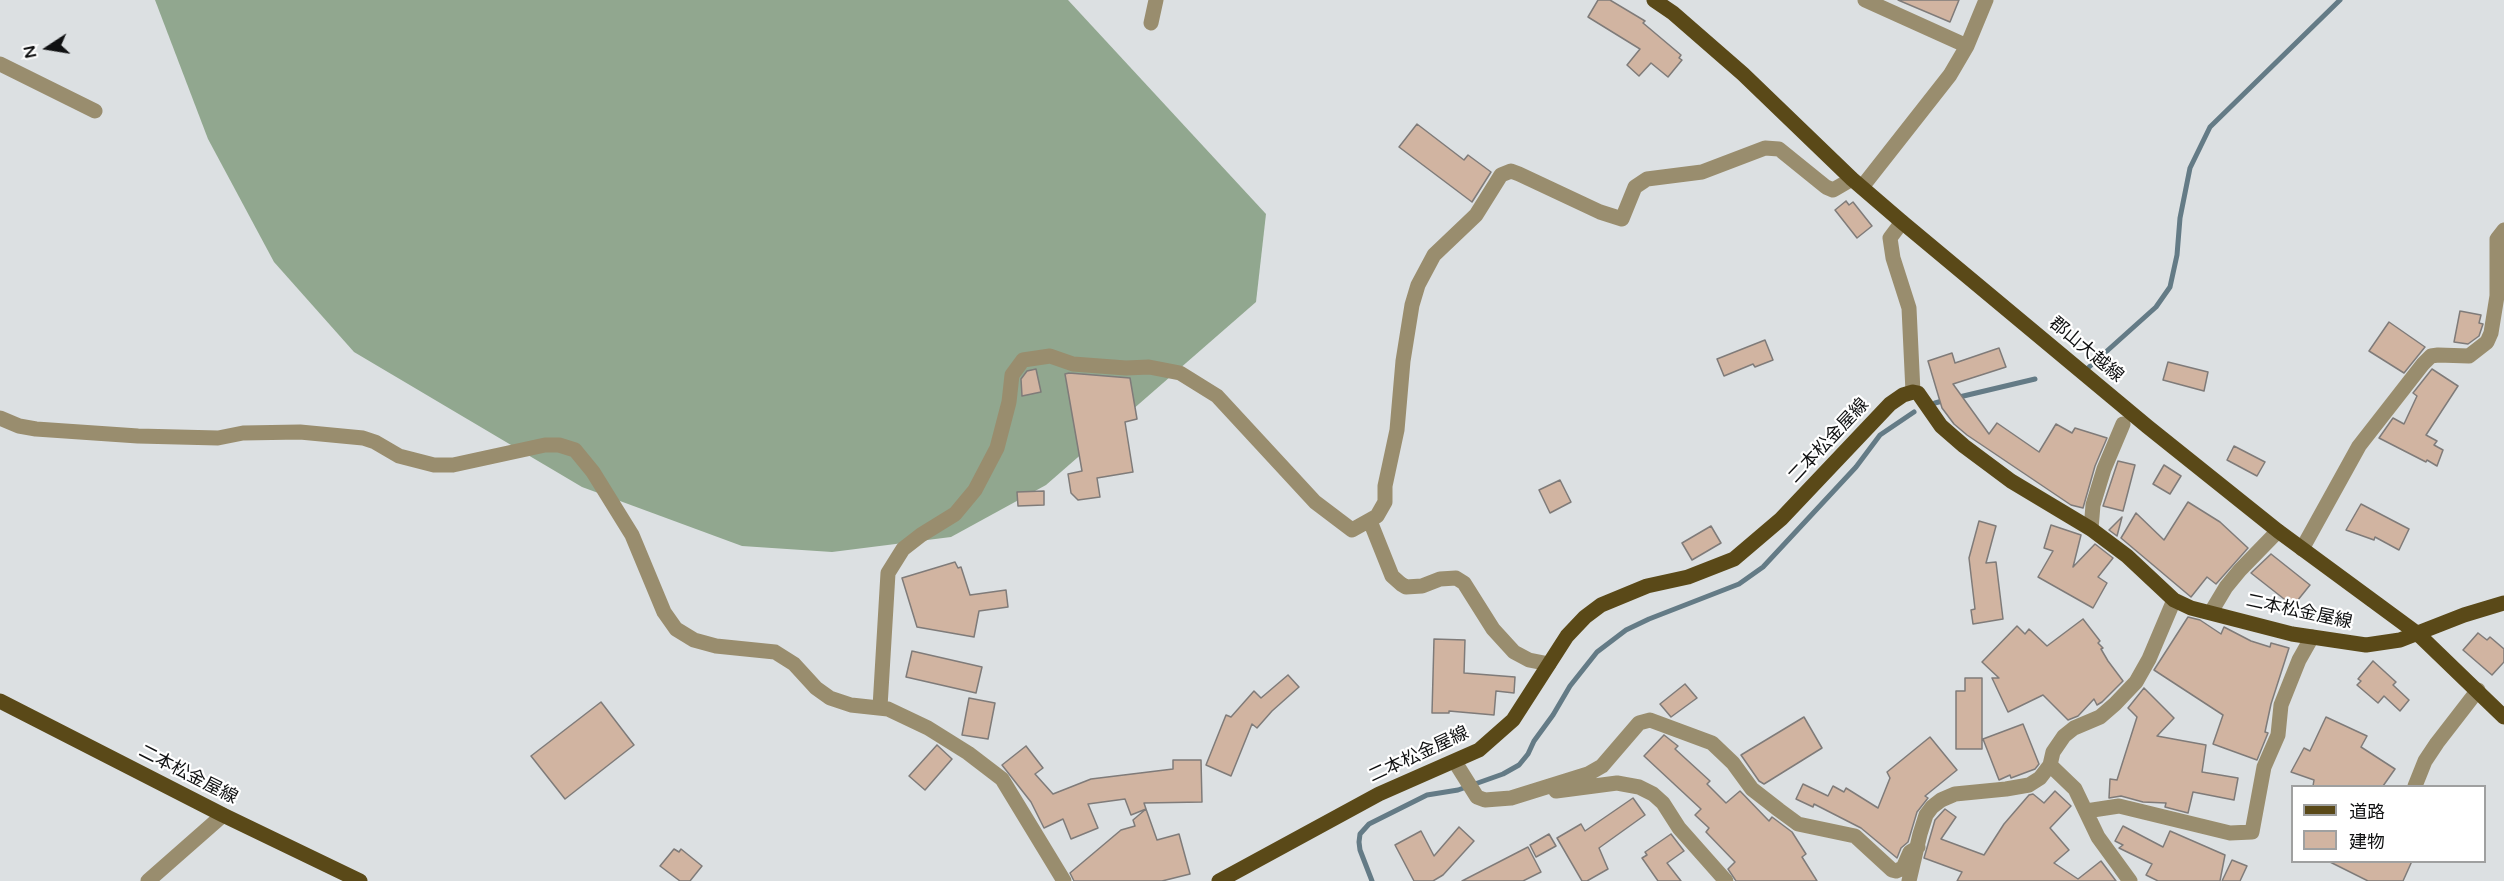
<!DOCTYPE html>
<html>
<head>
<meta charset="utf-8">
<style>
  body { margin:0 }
  #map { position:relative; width:2504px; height:881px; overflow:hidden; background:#dce0e2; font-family:"Varela Round","Noto Sans JP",sans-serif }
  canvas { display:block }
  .legend { position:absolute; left:2291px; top:785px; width:195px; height:78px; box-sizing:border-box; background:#fff; border:2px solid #9fa0a0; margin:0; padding:8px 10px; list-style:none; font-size:18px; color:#101112 }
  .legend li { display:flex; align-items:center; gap:12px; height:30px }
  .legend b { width:30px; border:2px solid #9fa0a0 }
  .north { position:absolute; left:18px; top:18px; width:60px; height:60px; -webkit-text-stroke:4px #fff; paint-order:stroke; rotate:258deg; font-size:16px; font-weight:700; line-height:24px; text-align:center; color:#101112 }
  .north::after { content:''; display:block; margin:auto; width:21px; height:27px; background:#101112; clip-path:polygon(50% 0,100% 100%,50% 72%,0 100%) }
</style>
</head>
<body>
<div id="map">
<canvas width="2504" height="881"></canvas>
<ul class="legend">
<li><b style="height:8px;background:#5a4918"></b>道路</li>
<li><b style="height:16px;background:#d1b4a1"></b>建物</li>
</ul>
<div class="north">N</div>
</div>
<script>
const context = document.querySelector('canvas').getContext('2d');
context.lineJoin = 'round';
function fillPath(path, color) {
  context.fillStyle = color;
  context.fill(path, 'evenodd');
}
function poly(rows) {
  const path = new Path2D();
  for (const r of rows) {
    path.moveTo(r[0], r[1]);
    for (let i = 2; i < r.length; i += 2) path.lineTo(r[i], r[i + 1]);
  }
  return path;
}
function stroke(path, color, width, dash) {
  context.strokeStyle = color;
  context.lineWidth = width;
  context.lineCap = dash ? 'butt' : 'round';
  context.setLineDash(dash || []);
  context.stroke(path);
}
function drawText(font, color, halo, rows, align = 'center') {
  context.font = font + ' "Varela Round","Noto Sans JP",sans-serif';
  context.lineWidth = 4.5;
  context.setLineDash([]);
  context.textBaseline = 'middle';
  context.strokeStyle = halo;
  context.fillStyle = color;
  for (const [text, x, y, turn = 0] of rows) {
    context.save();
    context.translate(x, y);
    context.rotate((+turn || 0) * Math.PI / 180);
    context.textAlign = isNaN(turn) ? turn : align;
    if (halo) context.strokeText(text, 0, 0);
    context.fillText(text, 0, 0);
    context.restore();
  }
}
const forest = poly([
  [155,0,1068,0,1266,214,1256,302,1046,485,951,537,832,552,742,546,582,487,354,352,274,262,208,139]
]);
const stream = poly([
  [2088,368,2156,307,2170,287,2177,255,2180,218,2190,168,2210,127,2340,0],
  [1955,398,2035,379],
  [1935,403,1946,400],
  [1372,881,1360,850,1359,842,1360,834,1369,824,1427,795,1458,790,1503,774,1519,765,1528,754,1534,741,1553,715,1570,686,1597,652,1626,630,1649,619,1739,584,1763,567,1856,467,1880,435,1914,412]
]);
const building = poly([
  [1598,0,1610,0,1645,21,1643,23,1681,55,1679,58,1682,60,1668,77,1651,63,1639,76,1627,65,1640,49,1588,17,1598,0],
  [1898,0,1959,0,1950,22,1898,0],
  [1417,124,1464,160,1468,155,1491,172,1472,202,1399,147,1417,124],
  [1846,201,1849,205,1853,202,1872,226,1857,238,1835,210,1846,201],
  [2460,311,2481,315,2479,323,2483,324,2479,336,2468,344,2454,342,2460,311],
  [2389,322,2425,347,2404,373,2369,351,2389,322],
  [1765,340,1773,360,1755,367,1753,364,1724,376,1717,359,1765,340],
  [1999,348,2006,367,1953,384,1989,434,1997,423,2039,452,2056,424,2072,433,2075,428,2107,438,2095,466,2083,508,2071,505,1967,435,1954,424,1942,408,1928,361,1952,353,1955,363,1999,348],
  [2168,362,2208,372,2204,391,2163,380,2168,362],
  [1036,369,1041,392,1022,396,1021,379,1027,371,1036,369],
  [2432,369,2458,386,2426,435,2437,441,2434,445,2443,450,2437,466,2427,460,2426,462,2379,438,2393,418,2404,424,2417,396,2413,393,2432,369],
  [1069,373,1130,378,1137,419,1125,422,1133,472,1097,478,1100,497,1078,500,1071,493,1068,474,1082,471,1065,374,1069,373],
  [2234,446,2265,462,2257,476,2227,460,2234,446],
  [2118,461,2135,465,2123,511,2103,506,2118,461],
  [2164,465,2181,476,2170,494,2153,484,2164,465],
  [1560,480,1571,502,1550,513,1539,490,1560,480],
  [1044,491,1044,505,1018,506,1017,492,1044,491],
  [2188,502,2220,522,2248,548,2216,584,2207,577,2191,597,2121,538,2136,513,2164,540,2188,502],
  [2361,504,2409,529,2399,550,2375,537,2374,540,2346,530,2361,504],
  [2122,517,2117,536,2109,530,2122,517],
  [1979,521,1996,526,1986,563,1996,562,2003,619,1973,624,1971,610,1975,609,1969,558,1979,521],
  [2051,525,2081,535,2073,567,2095,544,2113,558,2098,577,2107,583,2093,608,2038,577,2053,551,2044,548,2051,525],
  [1711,526,1721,543,1692,560,1682,543,1711,526],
  [2271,554,2310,585,2293,606,2251,573,2271,554],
  [955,562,958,568,961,567,970,595,1006,590,1008,607,979,611,974,637,917,627,902,578,955,562],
  [2188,617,2200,620,2221,634,2224,627,2251,641,2270,647,2271,643,2289,648,2271,704,2265,732,2268,733,2257,760,2213,744,2223,715,2154,670,2188,617],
  [2083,619,2100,641,2098,643,2103,648,2101,649,2108,661,2123,681,2102,702,2097,705,2094,699,2078,716,2068,720,2043,695,2008,712,1992,678,1999,678,1982,662,2017,626,2025,634,2029,629,2047,646,2083,619],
  [2478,633,2487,640,2490,637,2504,649,2504,662,2492,675,2463,650,2478,633],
  [1434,639,1465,640,1464,673,1515,677,1514,693,1496,691,1494,715,1449,711,1449,713,1432,713,1434,639],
  [912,651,982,667,976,693,906,677,912,651],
  [2373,661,2396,682,2393,685,2409,700,2400,711,2384,696,2378,703,2357,685,2361,681,2358,679,2373,661],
  [1288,675,1299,687,1272,711,1257,728,1252,724,1231,776,1206,765,1226,715,1231,717,1254,691,1261,698,1288,675],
  [1965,678,1982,678,1982,749,1956,749,1956,691,1965,691,1965,678],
  [1685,684,1697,698,1671,717,1660,704,1685,684],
  [2144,688,2174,718,2157,736,2206,745,2202,772,2238,778,2234,800,2193,792,2188,813,2165,807,2166,803,2143,802,2121,796,2109,798,2110,779,2117,780,2137,717,2128,708,2144,688],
  [969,698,995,703,988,739,962,735,969,698],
  [601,702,634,745,565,799,531,756,601,702],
  [1804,717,1822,748,1764,784,1759,781,1741,755,1804,717],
  [2326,717,2367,736,2361,747,2395,769,2383,786,2313,786,2314,780,2291,772,2304,748,2310,751,2326,717],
  [2023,724,2039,764,2035,769,2011,778,2010,775,1999,780,1983,739,2023,724],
  [1664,735,1678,746,1675,749,1710,781,1707,784,1726,803,1740,791,1769,821,1772,817,1792,832,1806,854,1802,857,1817,881,1736,881,1728,869,1735,862,1706,832,1709,828,1695,815,1701,809,1644,756,1664,735],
  [1930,737,1957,770,1925,796,1928,798,1917,812,1908,842,1901,848,1897,858,1861,828,1814,804,1813,807,1796,799,1803,784,1828,796,1833,786,1844,792,1846,788,1878,808,1890,778,1887,772,1930,737],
  [937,745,952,759,925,790,909,776,937,745],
  [1026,746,1043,768,1035,774,1053,794,1091,779,1173,769,1173,760,1201,760,1202,802,1144,803,1146,809,1131,815,1125,799,1088,804,1098,828,1071,839,1063,819,1044,828,1031,802,1002,765,1026,746],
  [2055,791,2071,806,2050,828,2069,850,2054,863,2078,879,2101,861,2116,881,1957,881,1962,872,1924,858,1935,820,1945,809,1956,817,1941,839,1984,855,2004,824,2029,795,2033,794,2044,803,2055,791],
  [1633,798,1645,815,1599,848,1608,869,1587,881,1582,881,1557,838,1581,824,1585,831,1633,798],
  [1146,809,1157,840,1179,834,1190,874,1162,881,1074,881,1070,873,1121,830,1135,826,1133,820,1146,809],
  [2123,826,2163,847,2170,831,2225,855,2220,881,2158,881,2146,875,2152,864,2119,848,2123,845,2115,841,2123,826],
  [1459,827,1474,841,1443,875,1433,881,1414,881,1395,845,1421,831,1434,856,1459,827],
  [1549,834,1556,846,1536,857,1530,845,1549,834],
  [1671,834,1684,851,1667,863,1681,881,1658,881,1642,858,1647,855,1645,852,1671,834],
  [1528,847,1541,872,1523,881,1462,881,1528,847],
  [674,849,679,852,681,849,702,866,690,881,680,881,660,866,674,849],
  [2232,860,2247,866,2240,881,2222,881,2232,860],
  [2328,861,2412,861,2403,881,2368,881,2328,861]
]);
const minor = poly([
  [1865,0,1967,46],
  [1151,23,1156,0],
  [0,64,95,111],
  [1862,187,1950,75,1967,46,1986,0],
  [1902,222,1890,238,1893,258,1909,308,1913,392],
  [0,418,19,426,36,429,138,436,218,438,243,433,300,432,363,438,375,442,399,456,434,465,453,465,545,445,559,445,575,450,593,472,632,535,664,612,676,629,694,640,716,646,775,652,794,664,816,688,830,698,851,705,888,709,928,728,968,753,1002,779,1064,881],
  [1370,521,1392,576,1401,584,1406,587,1422,586,1440,579,1456,578,1464,583,1493,629,1514,652,1529,660,1549,664],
  [2091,529,2093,505,2104,469,2123,424],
  [2302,549,2359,446,2423,364,2431,356,2438,355,2469,356,2487,342,2491,333,2497,296,2497,239,2504,230],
  [2211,612,2226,587,2240,570,2278,531],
  [880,707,888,573,903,549,921,535,955,514,975,490,997,448,1009,402,1012,375,1023,360,1050,356,1073,364,1126,368,1149,367,1180,373,1217,396,1315,502,1352,530,1377,516,1385,502,1385,486,1397,430,1403,361,1412,305,1418,285,1434,255,1476,215,1501,175,1511,171,1519,174,1600,212,1622,219,1635,187,1647,179,1702,172,1765,148,1779,149,1826,187,1833,190,1852,179],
  [1455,762,1477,797,1485,800,1511,798,1588,774,1602,766,1639,723,1650,720,1712,743,1733,763,1752,789,1779,810,1798,824,1855,836,1892,870,1896,871,1903,868,1910,852,1918,847],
  [2050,765,2075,789,2098,837,2130,881],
  [2415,786,2425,761,2437,743,2478,690],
  [1556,791,1617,783,1639,787,1653,794,1663,803,1679,828,1726,881],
  [2086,811,2119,806,2230,833,2252,832,2264,767,2278,735,2281,705,2299,660,2312,637],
  [148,881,223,815],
  [1909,881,1920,834,1926,815,1932,807,1941,800,1955,794,2006,789,2029,785,2040,778,2050,765,2053,752,2064,736,2074,728,2100,717,2115,704,2136,682,2149,659,2174,600]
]);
const major = poly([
  [1654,0,1673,13,1743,74,1852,179,1902,222,2148,427,2278,531,2418,634,2504,717],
  [0,701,223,815,360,881],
  [1219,881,1379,794,1479,750,1513,720,1567,636,1585,617,1601,605,1647,586,1688,577,1734,559,1781,519,1890,404,1903,395,1913,392,1918,393,1941,426,1964,446,2011,481,2091,529,2127,556,2174,600,2191,608,2292,634,2366,645,2400,640,2464,615,2504,603]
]);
const streetNames = [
  ["郡山大越線",2086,350,40],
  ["二本松金屋線",1829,441,-47],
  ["二本松金屋線",2299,612,12],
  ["二本松金屋線",1419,755,-25],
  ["二本松金屋線",188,775,27]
];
fillPath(forest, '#91a78f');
stroke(stream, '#647b86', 5);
fillPath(building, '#d1b4a1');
stroke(building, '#7f7b79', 1.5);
stroke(minor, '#998d6e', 15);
stroke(major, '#5a4918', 15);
drawText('18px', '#101112', '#fff', streetNames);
</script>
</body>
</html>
